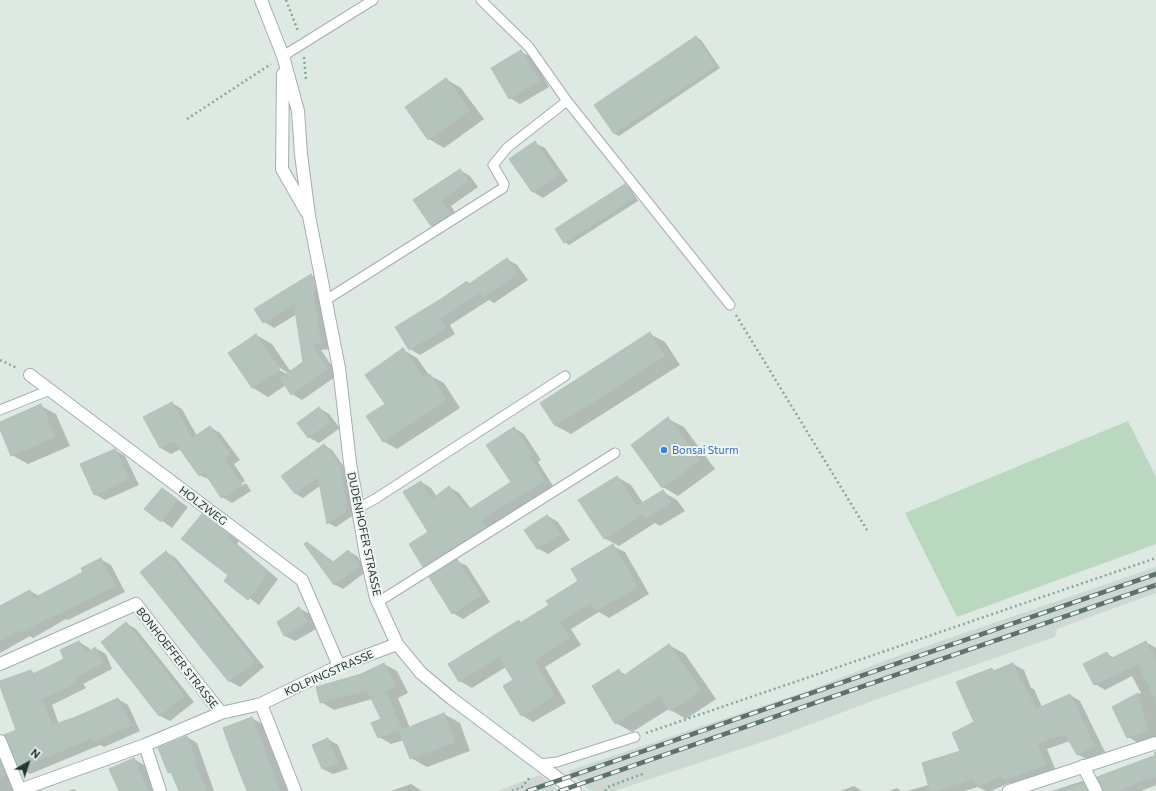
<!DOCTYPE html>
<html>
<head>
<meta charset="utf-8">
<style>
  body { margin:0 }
  #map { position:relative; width:1156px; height:791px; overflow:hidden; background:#dfe9e3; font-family:Commissioner,sans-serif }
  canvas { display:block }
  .north { position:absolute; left:8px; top:743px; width:40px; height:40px; -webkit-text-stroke:3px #eff6f2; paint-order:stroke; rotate:39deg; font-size:11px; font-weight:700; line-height:16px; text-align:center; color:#223730 }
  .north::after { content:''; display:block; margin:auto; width:14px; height:18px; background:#223730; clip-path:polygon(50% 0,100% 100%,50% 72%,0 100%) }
</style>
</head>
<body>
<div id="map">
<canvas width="1156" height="791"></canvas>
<div class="north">N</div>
</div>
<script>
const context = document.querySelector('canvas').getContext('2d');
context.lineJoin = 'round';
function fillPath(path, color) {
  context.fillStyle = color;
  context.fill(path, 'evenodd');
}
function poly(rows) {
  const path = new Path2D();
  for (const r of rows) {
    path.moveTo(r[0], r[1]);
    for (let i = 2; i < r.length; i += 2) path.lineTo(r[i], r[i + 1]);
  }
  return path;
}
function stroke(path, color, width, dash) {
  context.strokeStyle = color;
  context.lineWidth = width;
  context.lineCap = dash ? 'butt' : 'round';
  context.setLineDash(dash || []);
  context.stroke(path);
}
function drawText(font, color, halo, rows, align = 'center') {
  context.font = font + ' Commissioner,sans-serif';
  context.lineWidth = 4;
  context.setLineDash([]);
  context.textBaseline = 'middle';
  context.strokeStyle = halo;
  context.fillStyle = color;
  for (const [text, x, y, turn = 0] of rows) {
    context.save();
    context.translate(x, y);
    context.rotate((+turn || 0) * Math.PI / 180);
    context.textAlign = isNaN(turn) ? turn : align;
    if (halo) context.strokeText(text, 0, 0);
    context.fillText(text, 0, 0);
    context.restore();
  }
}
const built = poly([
  [1156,567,1156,593,1057,629,1055,637,883,697,774,738,614,791,591,791,568,771,804,692,892,658],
  [540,775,559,791,497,791]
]);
const green = poly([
  [1128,421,1156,477,1156,544,957,617,905,513]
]);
const shadow = poly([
  [696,37,701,40,720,68,619,136,615,134],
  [521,52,532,57,549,87,520,104,510,98],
  [446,79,461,88,484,119,444,148,429,139],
  [535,143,545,148,568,181,543,198,533,192,510,160],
  [460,170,470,176,478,187,451,206,460,220,442,232,432,226,415,200],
  [625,185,630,188,638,201,569,245,565,242],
  [507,259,517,265,528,280,494,303,489,300,450,325,455,334,420,355,410,349,467,282,470,284],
  [311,275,321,281,331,349,321,350,338,375,302,400,292,394,286,385,268,397,253,388,230,353,256,335,272,344,291,372,304,363,297,314,274,328,264,322,256,309],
  [277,366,288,373,287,374,276,368],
  [650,334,665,342,680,365,571,434,556,426,541,403],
  [403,350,417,358,429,375,444,383,460,408,397,449,383,441,386,404],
  [172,403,182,409,197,436,210,427,220,433,240,460,234,464,245,481,225,494,225,496,246,483,251,491,232,503,222,497,211,480,199,475,181,449,171,454,161,448,145,417],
  [41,406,56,414,70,446,28,464,12,455,0,423],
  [319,408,329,414,340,428,319,443,308,437],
  [668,419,684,427,715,469,678,496,663,487],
  [514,428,524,434,541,460,538,462,553,486,491,526,495,533,433,572,423,566,430,532,421,482,431,488,437,497,449,487,459,493,471,509,513,483],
  [324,445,332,450,347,471,355,514,336,527,328,523,321,485,303,498,296,494,283,477],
  [115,450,125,456,139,485,105,500,94,494],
  [617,477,631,485,643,503,663,492,677,500,685,511,660,526,655,523,619,546,604,538],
  [162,489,188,507,172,528,146,509],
  [202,515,239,541,237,544,278,579,259,605,225,580,229,575],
  [548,516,558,522,570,540,548,554,537,548],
  [307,543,334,562,348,551,357,556,367,571,343,589,334,584],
  [613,546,625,552,649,594,609,618,599,612,571,629,581,645,545,667,566,703,533,722,521,715,515,680,506,667,472,688,460,681,519,622,521,623,550,606,580,581],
  [166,552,176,558,264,667,240,687,229,681],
  [100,559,111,565,125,592,68,620,66,619,33,638,30,636,0,653,0,606,30,591,39,596,85,572],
  [457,561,467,566,490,602,463,619,453,613],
  [299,608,310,614,318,628,295,641,285,636,278,622],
  [126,623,136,629,194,702,170,721,160,716,102,642],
  [79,642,89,648,91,651,95,648,106,654,112,669,83,684,86,688,52,705,59,724,118,699,128,705,140,731,104,747,100,745,30,774,20,768,17,731,0,682,31,671,36,674,65,659],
  [1146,642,1156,648,1156,741,1138,743,1128,737,1113,707,1141,693,1132,676,1105,690,1095,684,1106,653,1114,658],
  [669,645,685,654,716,699,686,719,669,709,632,732,616,723,593,687,619,671,626,675],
  [384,664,397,671,408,693,398,698,410,728,444,714,460,723,470,751,427,767,411,758,404,740,391,744,379,737,382,720,372,699,334,710,321,702,361,675],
  [1013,664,1024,670,1031,688,1034,689,1042,707,1070,695,1080,701,1105,752,1088,760,1077,754,1070,741,1047,749,1056,771,1016,787,1009,783,991,791,986,791,978,787,964,791,907,791,928,785,930,786,962,752,975,723,992,669,995,671],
  [252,718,262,724,288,791,250,791],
  [187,737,197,743,214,791,180,791,174,775,169,772],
  [328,739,338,745,348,769,333,774,323,769],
  [0,745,19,791,0,791],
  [1154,752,1156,752,1156,785,1141,791,1105,791,1155,756],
  [134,759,144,765,156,791,120,791],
  [1082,781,1092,787,1094,791,1052,791],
  [411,784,422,791,391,791],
  [854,786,862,791,840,791],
  [897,788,901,791,889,791],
  [73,789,77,791,68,791]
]);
const building = poly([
  [696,36,716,66,614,134,594,105,696,36],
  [521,50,539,81,509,99,491,68,521,50],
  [446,78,470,110,428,140,405,107,446,78],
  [535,141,558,175,532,192,509,159,535,141],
  [460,169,468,181,441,200,451,214,431,226,413,200,460,169],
  [625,184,634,198,564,243,555,229,625,184],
  [507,258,518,274,483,297,480,293,440,319,446,328,409,350,395,327,441,299,467,281,469,284,507,258],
  [311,274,314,279,316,290,313,292,321,343,312,345,328,369,291,395,280,378,303,362,294,304,263,323,254,309,311,274],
  [650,332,665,356,555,426,540,403,650,332],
  [256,334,280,370,252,388,228,353,256,334],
  [403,348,424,378,430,374,447,400,383,442,366,416,385,404,365,375,403,348],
  [172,402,192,438,210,426,230,454,224,458,242,485,221,498,204,472,199,476,174,441,160,448,143,417,172,402],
  [41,404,55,437,11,456,0,429,0,422,41,404],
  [319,407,330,422,308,438,297,423,319,407],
  [668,417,700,460,662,488,631,445,668,417],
  [514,427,532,454,529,456,544,481,481,520,486,527,423,567,409,544,428,532,403,492,421,481,432,499,449,486,468,510,511,482,486,445,514,427],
  [324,444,340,465,347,510,327,524,318,477,295,494,281,476,324,444],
  [115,449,129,479,94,495,80,464,115,449],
  [617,476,642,514,604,539,578,500,617,476],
  [162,488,178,500,161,522,144,509,162,488],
  [663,490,671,502,645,519,637,506,663,490],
  [202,514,230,535,227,538,269,572,248,600,224,581,228,575,181,539,202,514],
  [547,515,560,534,537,549,524,530,547,515],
  [307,542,333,562,348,550,360,566,334,585,304,544,307,542],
  [613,544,638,587,596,611,591,603,560,622,570,638,534,660,555,696,521,716,503,686,513,680,499,657,459,682,448,664,519,620,520,623,549,605,546,601,578,581,571,569,613,544],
  [166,551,255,661,229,682,140,572,166,551],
  [101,558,115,586,57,615,56,614,22,632,20,630,0,641,0,606,30,590,34,598,83,572,81,568,101,558],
  [457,559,481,596,452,614,429,577,457,559],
  [299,607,308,622,284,636,277,622,299,607],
  [126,622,185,696,159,716,101,642,126,622],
  [79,641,86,654,95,647,103,663,74,678,76,683,42,699,52,725,76,717,118,698,131,725,93,742,92,738,19,769,4,735,16,730,0,686,0,681,31,670,33,674,64,659,60,650,79,641],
  [1146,641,1156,660,1156,700,1138,664,1094,685,1083,664,1107,652,1110,659,1146,641],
  [669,644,701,690,670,711,660,696,615,724,592,686,619,669,623,676,669,644],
  [384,663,396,686,386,691,402,730,378,738,371,723,381,719,367,690,320,703,316,687,361,674,384,663],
  [1013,663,1021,682,1023,682,1036,709,1070,694,1095,746,1077,755,1065,734,1037,743,1046,765,1004,780,1001,776,977,787,973,779,936,791,930,791,922,763,960,751,952,733,974,722,956,682,992,668,993,671,1013,663],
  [1138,693,1148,731,1127,738,1112,707,1138,693],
  [444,713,455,742,410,759,399,731,444,713],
  [252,717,280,791,247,791,230,748,223,728,252,717],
  [187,736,197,762,195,763,206,791,179,791,171,772,168,773,158,748,187,736],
  [328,738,338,763,322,769,312,745,328,738],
  [1156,755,1156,777,1141,781,1118,791,1103,791,1097,777,1156,755],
  [134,758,148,791,119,791,109,769,134,758],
  [0,761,6,775,0,777,0,761],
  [1083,783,1088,791,1064,791,1083,783]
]);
const path = poly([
  [286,0,298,31],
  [304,57,306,80],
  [187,119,271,64],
  [736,315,867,530],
  [0,360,17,368],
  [646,733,1156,558],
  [512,791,522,787,531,776],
  [605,791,608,787,645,773]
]);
const service = poly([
  [481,0,529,47,567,101,730,305],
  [283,56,373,0],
  [326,300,503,188,504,184,493,165,508,147,567,101],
  [0,410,50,390],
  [358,508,375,499,565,376],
  [378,602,615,453],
  [540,764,557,762,635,737]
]);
const minor = poly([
  [30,375,302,580,339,666],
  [0,664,136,604,221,713],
  [261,704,295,791],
  [0,741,20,790],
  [145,745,160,791],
  [1083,766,1096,791],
  [21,791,20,790,145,745,221,713,261,704,339,666,397,644]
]);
const tertiary = poly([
  [261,0,283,56,298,111,301,154,309,216,339,368,350,463,366,555,376,598,397,644,421,673,451,698,575,791],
  [283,74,282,169,306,211]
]);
const secondary = poly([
  [1009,791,1156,743]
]);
const rail = poly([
  [528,791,1156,574],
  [560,791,1156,585]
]);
const markers = [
  [664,450,4,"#3f7fe0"]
];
const shopNames = [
  ["Bonsai Sturm",672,450]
];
const streetNames = [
  ["HOLZWEG",203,506,37],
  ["DUDENHOFER STRASSE",364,534,78],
  ["BONHOEFFER STRASSE",177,658,52],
  ["KOLPINGSTRASSE",329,673,-24]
];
fillPath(built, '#cdd8d2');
fillPath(green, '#b9d8bf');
fillPath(shadow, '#0003');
fillPath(building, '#b4c3bc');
stroke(building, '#b2c1ba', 1);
stroke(service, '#a3b0aa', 11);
stroke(minor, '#a3b0aa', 14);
stroke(tertiary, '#a3b0aa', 14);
stroke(secondary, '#9fb3aa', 14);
stroke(path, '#82a99a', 2.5, [2, 3]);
stroke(service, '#fff', 9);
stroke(minor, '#fff', 12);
stroke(tertiary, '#fff', 12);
stroke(secondary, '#fff', 12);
stroke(rail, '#5c736b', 4.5);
stroke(rail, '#eff6f2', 3, [9]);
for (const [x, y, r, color] of markers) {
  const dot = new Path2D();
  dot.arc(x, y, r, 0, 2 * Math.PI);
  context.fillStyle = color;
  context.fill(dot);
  stroke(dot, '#eff6f2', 1.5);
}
drawText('11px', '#366cbe', '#eff6f2', shopNames, 'left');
drawText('11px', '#223730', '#eff6f2', streetNames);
</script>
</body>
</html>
